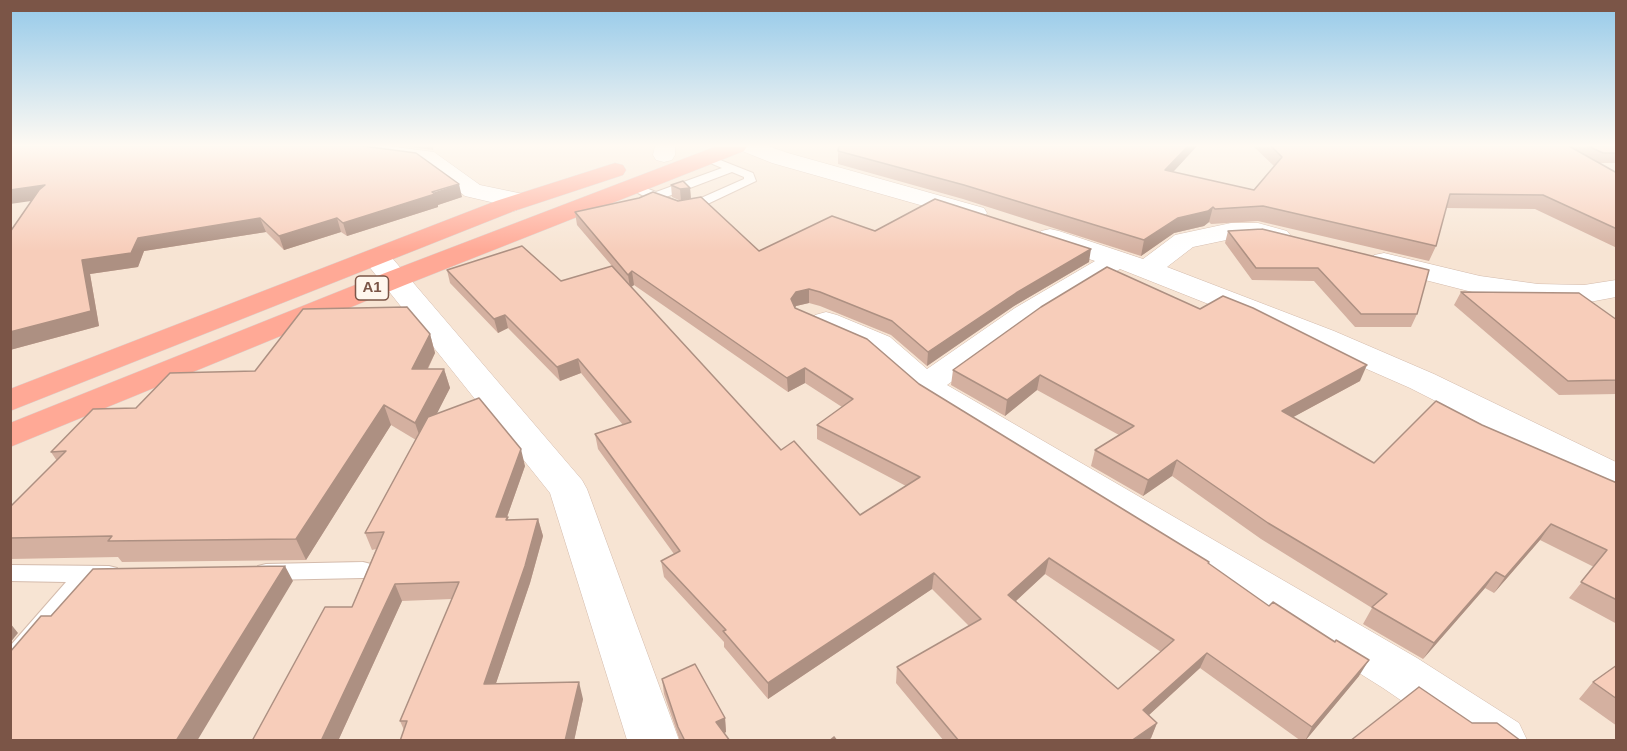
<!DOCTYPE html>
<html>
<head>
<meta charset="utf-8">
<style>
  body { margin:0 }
  #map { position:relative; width:1627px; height:751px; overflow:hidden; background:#fef3e5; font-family:Helvetica,sans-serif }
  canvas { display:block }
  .frame { position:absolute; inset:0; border:12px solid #7b5547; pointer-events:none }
</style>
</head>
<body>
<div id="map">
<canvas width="1627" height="751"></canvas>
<div class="frame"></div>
</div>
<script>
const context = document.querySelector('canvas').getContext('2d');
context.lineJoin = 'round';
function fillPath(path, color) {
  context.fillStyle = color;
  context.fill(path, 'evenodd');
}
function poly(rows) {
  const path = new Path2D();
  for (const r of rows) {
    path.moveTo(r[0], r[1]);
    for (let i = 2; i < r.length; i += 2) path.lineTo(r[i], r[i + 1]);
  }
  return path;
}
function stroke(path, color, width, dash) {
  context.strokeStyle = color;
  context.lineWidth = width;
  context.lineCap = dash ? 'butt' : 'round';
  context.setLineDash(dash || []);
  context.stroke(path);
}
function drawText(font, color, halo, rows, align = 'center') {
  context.font = font + ' Helvetica,sans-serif';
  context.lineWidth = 6;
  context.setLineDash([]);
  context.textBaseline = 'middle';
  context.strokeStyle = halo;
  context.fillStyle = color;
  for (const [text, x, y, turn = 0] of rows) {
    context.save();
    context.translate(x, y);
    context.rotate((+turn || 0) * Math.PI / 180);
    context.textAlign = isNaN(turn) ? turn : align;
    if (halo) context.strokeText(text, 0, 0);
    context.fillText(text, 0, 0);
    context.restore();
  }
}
const residential = poly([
  [11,146,1616,146,1616,740,11,740]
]);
const lane = poly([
  [705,154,753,173,756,181,699,208,680,211,651,200,625,186,631,182,656,192,722,168,701,159,701,155,705,154],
  [732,172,744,177,744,179,692,202,681,203,666,197,732,172],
  [363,562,371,564,374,570,371,576,363,578,266,580,258,578,255,572,258,566,266,564,363,562],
  [10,565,109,566,117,568,120,574,117,580,109,582,91,582,18,671,10,674,10,646,66,582,10,581,10,565]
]);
const street = poly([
  [346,146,388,146,434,152,480,185,528,195,531,200,528,205,514,211,505,213,496,211,493,206,495,203,465,196,420,163,363,155,349,151,346,146],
  [655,146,675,146,675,155,672,160,664,162,656,160,653,155,655,146],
  [739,146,768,146,788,153,984,208,987,213,984,218,975,220,966,218,772,163,742,151,739,146],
  [1231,223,1258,223,1287,231,1291,236,1287,241,1278,244,1258,239,1231,239,1193,247,1167,267,1334,331,1434,374,1616,462,1616,490,1603,486,1410,388,1312,345,1120,269,1037,320,947,385,1417,658,1519,723,1527,740,1459,740,1383,688,919,397,868,351,815,327,811,321,815,315,826,312,837,315,890,337,927,369,1015,308,1095,261,1041,243,1037,237,1041,231,1050,229,1059,231,1143,259,1175,235,1231,223],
  [377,250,387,252,582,480,587,489,679,740,627,740,550,493,367,264,363,258,367,252,377,250],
  [1384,253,1480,276,1538,284,1584,285,1616,280,1616,297,1584,303,1538,302,1480,294,1374,267,1370,261,1374,255,1384,253]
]);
const highway = poly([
  [717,146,747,146,744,151,405,285,10,447,10,423,385,273,717,146],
  [615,163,623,165,626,170,623,175,514,211,10,411,10,389,496,201,615,163]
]);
const wall = poly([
  [10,146,462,197,438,205,438,207,347,236,341,232,284,250,266,232,144,251,138,267,90,274,99,326,10,350,10,232,32,201],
  [403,146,433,146,433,150],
  [1197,146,1173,172,1254,190,1274,166,1253,146,1617,146,1617,163,1599,163,1617,173,1617,248,1535,209,1446,208,1436,246,1429,261,1258,221,1211,224,1209,222,1204,226,1174,233,1141,256,963,199,838,164,838,151],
  [671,185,690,188,691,199,759,251,875,231,1089,262,1014,306,927,366,891,335,820,306,809,303,796,306,795,308,1208,564,1359,676,1305,741,1301,741,1200,668,1149,715,1157,723,1151,738,1148,741,944,741,896,683,897,667,969,626,932,589,768,699,724,647,724,642,664,577,661,561,674,554,598,449,595,434,623,425,581,373,560,381,508,328,498,333,450,283,447,270,561,281,612,266,577,225,575,212,681,201,672,197],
  [634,285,788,392,805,383,842,407,817,425,817,439,906,486,860,515,781,450,631,287],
  [1045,574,1161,652,1118,689,1016,601],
  [1262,229,1417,314,1411,327,1355,327,1314,281,1252,280,1225,243,1228,231],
  [1461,292,1617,320,1617,394,1559,395,1454,305],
  [430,334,435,353,428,369,444,369,450,388,436,414,525,466,507,517,508,520,538,519,543,536,530,583,496,683,583,699,574,741,404,730,400,721,452,599,402,601,338,741,252,741,352,607,376,549,372,550,365,533,416,440,391,425,306,560,122,562,118,557,10,559,10,507,57,461,51,452,136,408,255,371],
  [953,370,1360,381,1293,417,1374,463,1482,425,1617,483,1617,624,1569,598,1594,567,1540,540,1494,593,1485,588,1423,659,1363,624,1372,608,1261,539,1172,476,1143,496,1091,466,1095,450,1119,435,1037,390,1005,416,951,385],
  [1617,665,1617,726,1579,699,1593,682],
  [662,679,725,718,726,732,724,733,730,741,680,741,664,694]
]);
const shadedWall = poly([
  [1188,146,1197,146,1162,184,1165,170],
  [459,184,462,197,438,205,438,207,347,236,343,223],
  [45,185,52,198,10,204,10,190],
  [690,188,691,200,681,201,680,189],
  [1213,207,1209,222,1204,226,1174,233,1141,256,1144,240,1178,218],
  [260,218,266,232,144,251,138,267,90,274,99,326,10,350,10,332,82,260,138,238],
  [337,218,341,232,284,250,279,236],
  [1091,249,1089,262,1014,306,927,366,928,352,1016,293],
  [632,271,634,285,630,288,628,275],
  [809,289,809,303,796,306,791,313,791,299,796,292],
  [505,315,508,328,498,333,494,319],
  [430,334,435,353,418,388,412,369],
  [578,359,581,373,560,381,557,367],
  [1367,365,1360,381,1275,427,1282,411],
  [805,368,805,383,788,392,787,378],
  [444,369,450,388,422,443,415,423],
  [1040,375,1037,390,1005,416,1007,400],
  [384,405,391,425,306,560,296,539],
  [521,449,525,466,501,534,496,517],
  [1177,460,1172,476,1143,496,1148,480],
  [538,519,543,536,530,583,490,701,484,684],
  [1551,524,1540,540,1494,593,1505,577],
  [1049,558,1045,574,1005,611,1008,595],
  [285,566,293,581,197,741,176,741],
  [1496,572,1485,588,1423,659,1434,643],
  [934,573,932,589,768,699,768,683],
  [395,584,402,601,338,741,321,741],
  [10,623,18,633,10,643],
  [1207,653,1200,668,1137,726,1143,710],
  [1369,660,1359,676,1305,741,1312,727],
  [579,682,583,699,574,741,565,741],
  [725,718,726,732,718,737,716,722],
  [1157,723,1151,738,1148,741,1131,741]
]);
const building = poly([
  [10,146,363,146,416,153,459,184,432,192,435,194,343,223,337,218,279,236,260,218,138,238,131,253,82,260,91,311,10,332,10,232,39,190,45,185,10,190,10,146],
  [839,146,1188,146,1165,170,1254,190,1282,157,1271,146,1569,146,1617,173,1617,229,1543,195,1450,194,1436,246,1263,206,1215,209,1213,207,1208,211,1178,218,1144,240,964,185,838,151,839,146],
  [1588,146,1617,146,1617,153,1603,153,1588,146],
  [683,181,690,188,680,189,671,185,683,181],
  [653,192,678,201,701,197,759,251,832,216,875,231,935,199,1091,249,1016,293,928,352,892,321,820,292,809,289,796,292,791,299,795,308,867,339,919,384,1209,562,1208,563,1269,606,1273,602,1335,642,1336,640,1369,660,1312,727,1207,653,1143,710,1157,723,1131,741,959,741,897,667,981,619,934,573,768,683,723,631,726,630,661,561,680,551,595,434,631,422,578,359,557,367,505,315,494,319,447,270,522,246,561,281,612,266,781,450,794,441,860,515,920,477,817,425,853,399,805,368,787,378,632,271,628,275,575,212,639,198,653,192],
  [1049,558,1174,640,1118,689,1008,595,1049,558],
  [1262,229,1429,270,1417,314,1361,314,1318,268,1256,268,1228,231,1262,229],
  [1107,267,1200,309,1223,296,1253,308,1367,365,1282,411,1374,463,1436,401,1482,425,1617,483,1617,600,1581,582,1607,550,1551,524,1505,577,1496,572,1434,643,1372,607,1387,594,1268,523,1177,460,1148,480,1095,450,1134,426,1040,375,1007,400,953,370,1041,307,1107,267],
  [1461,292,1579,293,1617,320,1617,380,1568,381,1461,292],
  [407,307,430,334,412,369,444,369,415,423,384,405,296,539,108,541,112,536,10,538,10,507,66,451,51,452,93,409,136,408,170,373,255,371,303,309,407,307],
  [479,398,521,449,496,517,508,517,506,520,538,519,525,566,484,684,579,682,565,741,400,741,407,721,400,721,459,582,395,584,321,741,252,741,325,607,352,607,384,532,365,533,428,417,479,398],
  [285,566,176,741,10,741,10,652,41,616,51,616,93,569,285,566],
  [695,664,725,718,716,722,730,741,685,741,678,727,662,679,695,664],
  [1617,665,1617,699,1593,682,1617,665],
  [1419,687,1472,723,1497,723,1521,741,1350,741,1419,687],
  [834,737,837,741,829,741,834,737]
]);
const shields = [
  [372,288,33]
];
const shieldNames = [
  ["A1",372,288]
];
fillPath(residential, '#f7e4d3');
stroke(lane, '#d4bbac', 2);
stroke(street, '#d4bbac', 1);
stroke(highway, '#ddd3cf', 1);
fillPath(lane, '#fff');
fillPath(street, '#fff');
fillPath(highway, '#ffa996');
fillPath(wall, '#d4b0a0');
fillPath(shadedWall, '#ad9082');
fillPath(building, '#f7cdba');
stroke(building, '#ad9082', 1.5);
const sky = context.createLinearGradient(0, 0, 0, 251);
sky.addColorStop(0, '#94c9e9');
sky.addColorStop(0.58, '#fffaf3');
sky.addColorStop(1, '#fffaf300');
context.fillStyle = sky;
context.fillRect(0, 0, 1627, 251);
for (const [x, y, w] of shields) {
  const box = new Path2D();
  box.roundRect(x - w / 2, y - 12, w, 24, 4.5);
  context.fillStyle = '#fff7ee';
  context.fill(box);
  stroke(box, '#7b5547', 1.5);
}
drawText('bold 15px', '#7b5547', null, shieldNames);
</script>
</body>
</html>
